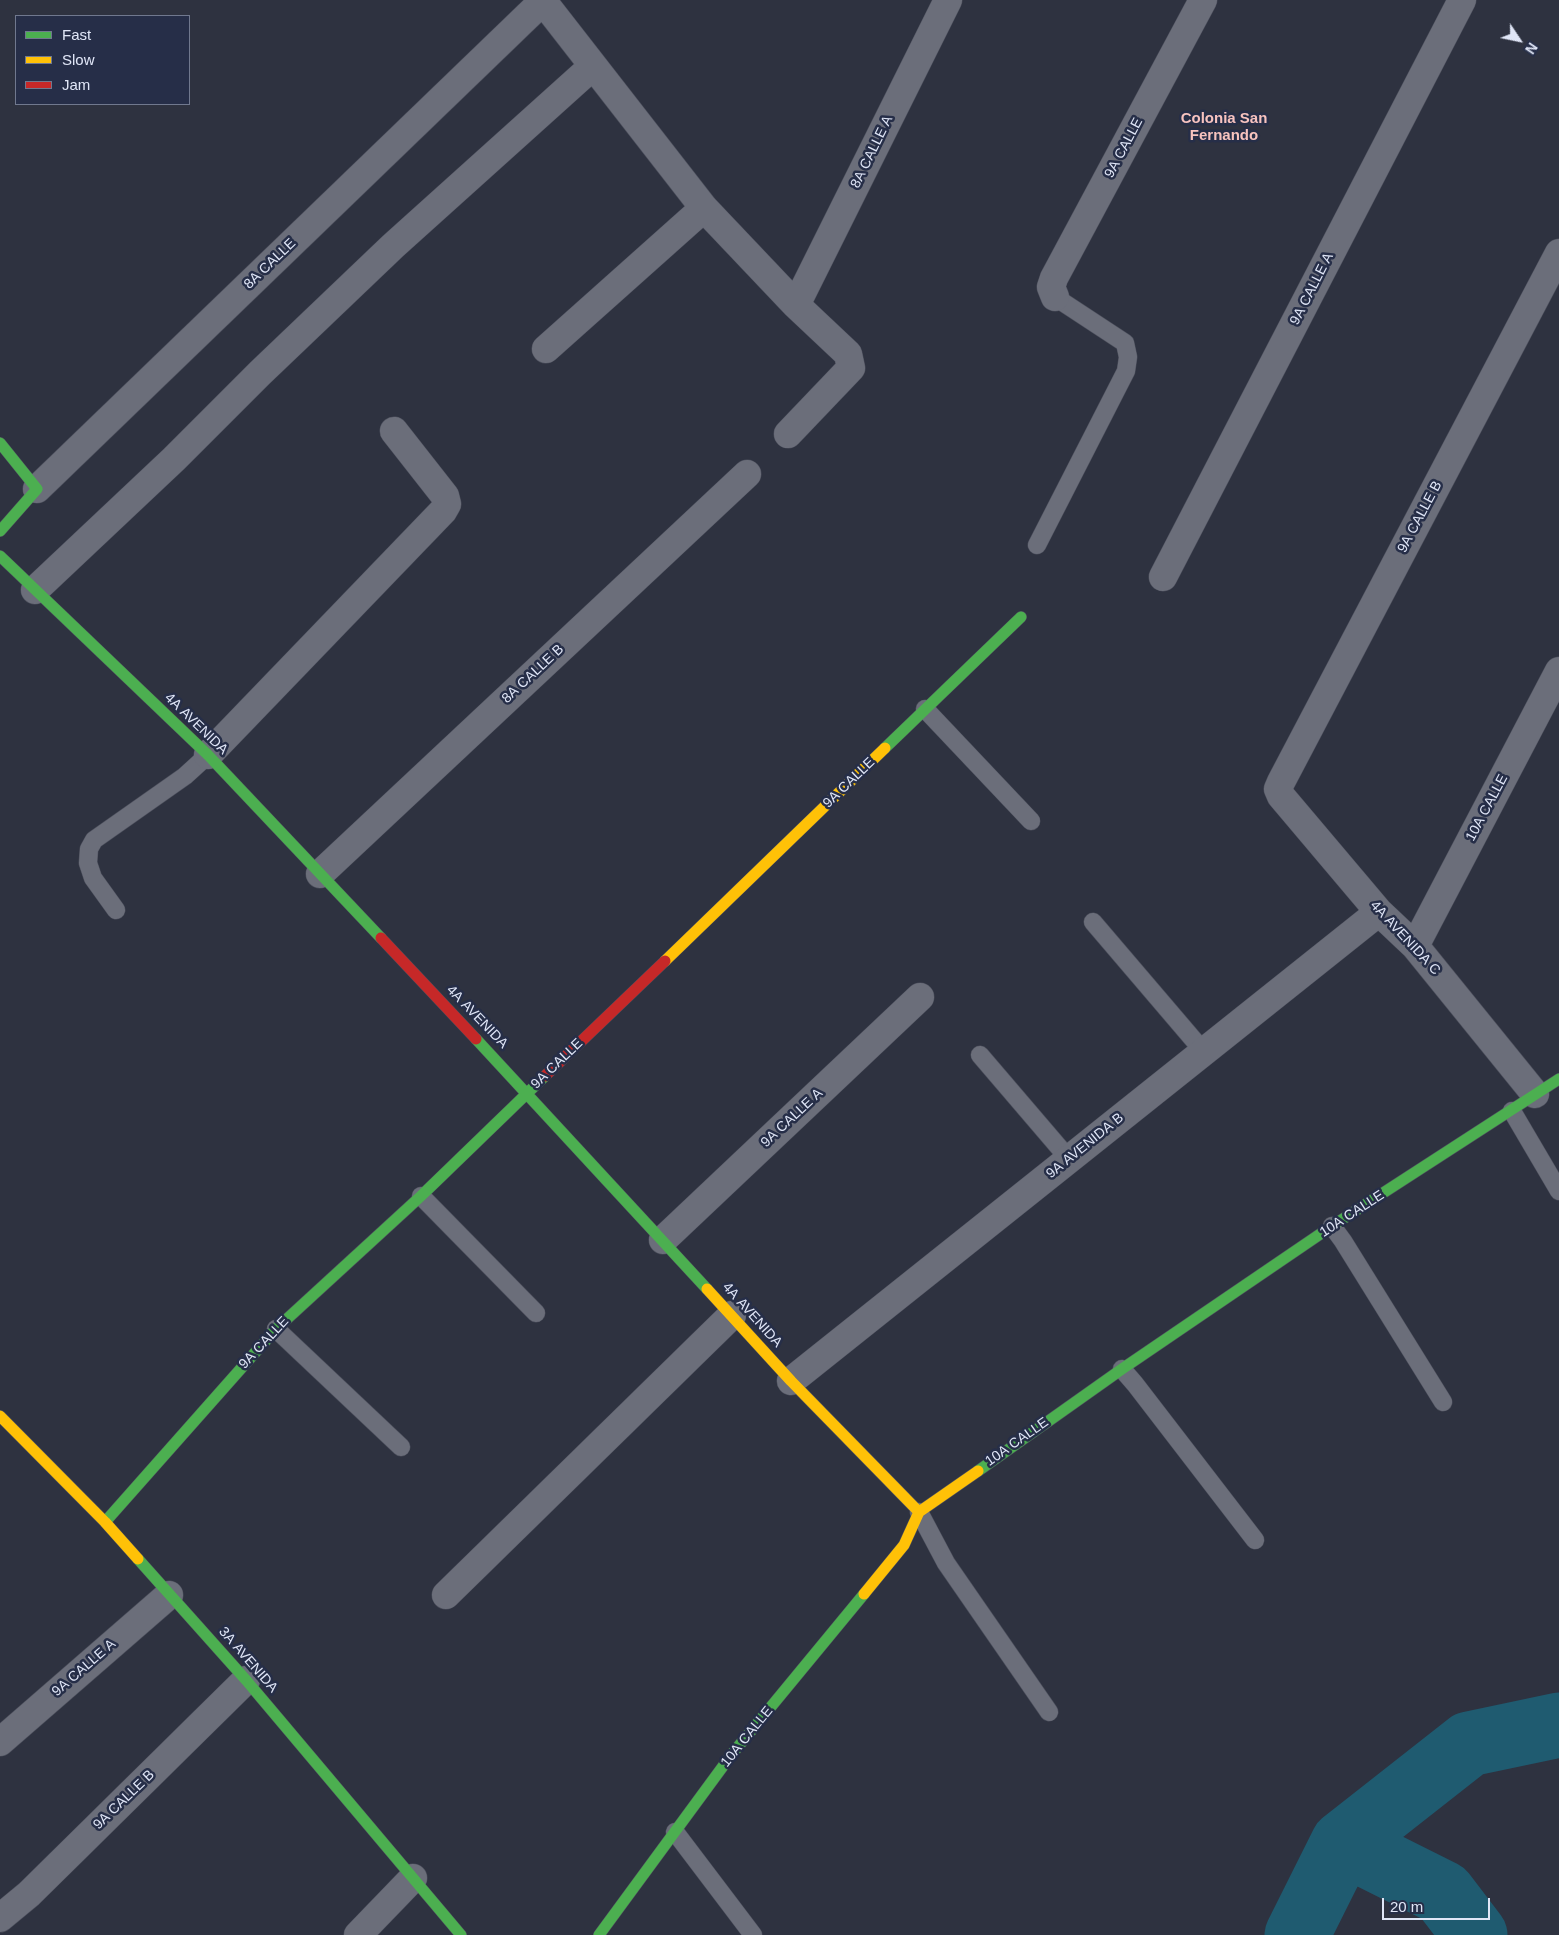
<!DOCTYPE html>
<html>
<head>
<meta charset="utf-8">
<style>
  body { margin:0 }
  #map { position:relative; width:1559px; height:1935px; overflow:hidden; background:#2e3240; font-family:Arial,sans-serif }
  canvas { display:block }
  .legend { position:absolute; left:15px; top:15px; width:175px; height:90px; box-sizing:border-box; background:#262e48; border:1px solid #70788e; margin:0; padding:6px 9px; list-style:none; font-size:15px; color:#e0e6f7 }
  .legend li { display:flex; align-items:center; gap:10px; height:25px }
  .legend b { width:25px; border:1px solid #70788e }
  .north { position:absolute; left:1494px; top:15px; width:50px; height:50px; -webkit-text-stroke:4px #262e48; paint-order:stroke; rotate:124deg; font-size:14px; font-weight:700; line-height:20px; text-align:center; color:#e0e6f7 }
  .north::after { content:''; display:block; margin:auto; width:18px; height:22px; background:#e0e6f7; clip-path:polygon(50% 0,100% 100%,50% 72%,0 100%) }
  .scale { position:absolute; left:1382px; top:1898px; width:108px; height:22px; box-sizing:border-box; border:2px solid #e0e6f7; border-top:0; padding-left:6px; font-size:15px; line-height:18px; white-space:nowrap; color:#e0e6f7; -webkit-text-stroke:4px #262e48; paint-order:stroke }
</style>
</head>
<body>
<div id="map">
<canvas width="1559" height="1935"></canvas>
<ul class="legend">
<li><b style="height:6px;background:#4caf50"></b>Fast</li>
<li><b style="height:6px;background:#ffc107"></b>Slow</li>
<li><b style="height:6px;background:#c62828"></b>Jam</li>
</ul>
<div class="north">N</div>
<div class="scale">20 m</div>
</div>
<script>
const context = document.querySelector('canvas').getContext('2d');
context.lineJoin = 'round';
function poly(rows) {
  const path = new Path2D();
  for (const r of rows) {
    path.moveTo(r[0], r[1]);
    for (let i = 2; i < r.length; i += 2) path.lineTo(r[i], r[i + 1]);
  }
  return path;
}
function stroke(path, color, width, dash) {
  context.strokeStyle = color;
  context.lineWidth = width;
  context.lineCap = dash ? 'butt' : 'round';
  context.setLineDash(dash || []);
  context.stroke(path);
}
function drawText(font, color, halo, rows, align = 'center') {
  context.font = font + ' Arial,sans-serif';
  context.lineWidth = 5;
  context.setLineDash([]);
  context.textBaseline = 'middle';
  context.strokeStyle = halo;
  context.fillStyle = color;
  for (const [text, x, y, turn = 0] of rows) {
    context.save();
    context.translate(x, y);
    context.rotate((+turn || 0) * Math.PI / 180);
    context.textAlign = isNaN(turn) ? turn : align;
    if (halo) context.strokeText(text, 0, 0);
    context.fillText(text, 0, 0);
    context.restore();
  }
}
const river = poly([
  [1343,1843,1443,1893,1475,1935],
  [1297,1935,1343,1843,1469,1744,1559,1725]
]);
const lane = poly([
  [1037,545,1126,371,1128,357,1125,343,1055,297],
  [925,709,1031,821],
  [116,910,93,878,88,863,89,849,94,840,185,776,208,755],
  [1093,922,1204,1052],
  [980,1055,1069,1159],
  [1512,1111,1559,1191],
  [421,1196,536,1313],
  [1332,1226,1343,1241,1443,1402],
  [276,1329,401,1447],
  [1122,1369,1135,1384,1255,1540],
  [919,1512,946,1563,1049,1712],
  [675,1832,753,1935]
]);
const street = poly([
  [542,0,704,208,796,305,848,354,851,368,788,434],
  [1055,297,1051,287,1054,278,1203,0],
  [796,305,948,0],
  [546,349,704,208],
  [37,489,543,1],
  [1163,577,1462,0],
  [35,590,174,459,260,373,393,246,593,66],
  [208,755,443,511,447,504,445,496,394,431],
  [320,874,747,474],
  [1415,946,1559,671],
  [1535,1094,1415,946,1379,912,1281,796,1278,789,1281,782,1559,253],
  [663,1240,920,997],
  [791,1381,1379,912],
  [446,1595,732,1315],
  [0,1742,169,1595],
  [0,1918,29,1894,246,1680],
  [358,1935,413,1878]
]);
const fast = poly([
  [0,443,37,489,0,531],
  [0,556,208,755,381,938],
  [885,748,1021,617],
  [476,1039,707,1289],
  [978,1471,1122,1369,1332,1226,1559,1079],
  [105,1522,276,1329,421,1196,545,1076],
  [138,1559,246,1680,461,1935],
  [599,1935,732,1754,864,1594]
]);
const slow = poly([
  [665,961,885,748],
  [707,1289,791,1381,919,1512],
  [0,1416,105,1522,138,1559],
  [864,1594,904,1545,919,1512,978,1471]
]);
const jam = poly([
  [381,938,476,1039],
  [545,1076,665,961]
]);
const streetNames = [
  ["9A CALLE",1124,148,-62],
  ["8A CALLE A",872,152,-64],
  ["8A CALLE",270,264,-44],
  ["9A CALLE A",1312,289,-63],
  ["9A CALLE B",1420,517,-62],
  ["8A CALLE B",533,674,-43],
  ["4A AVENIDA",196,724,44],
  ["9A CALLE",849,783,-44],
  ["10A CALLE",1487,808,-62],
  ["4A AVENIDA C",1405,938,47],
  ["4A AVENIDA",477,1017,46],
  ["9A CALLE",557,1064,-44],
  ["9A CALLE A",792,1118,-43],
  ["9A AVENIDA B",1085,1146,-39],
  ["10A CALLE",1352,1214,-33],
  ["4A AVENIDA",752,1315,48],
  ["9A CALLE",264,1343,-47],
  ["10A CALLE",1017,1442,-35],
  ["3A AVENIDA",248,1660,49],
  ["9A CALLE A",84,1668,-41],
  ["10A CALLE",747,1737,-51],
  ["9A CALLE B",124,1800,-44]
];
const neighbourhoodNames = [
  ["Colonia San",1224,119],
  ["Fernando",1224,136]
];
stroke(river, '#1f5b70', 65);
stroke(lane, '#4c4f5c', 19);
stroke(street, '#4c4f5c', 29);
stroke(fast, '#4c4f5c', 12);
stroke(slow, '#4c4f5c', 12);
stroke(jam, '#4c4f5c', 12);
stroke(lane, '#6b6e7a', 18);
stroke(street, '#6b6e7a', 28);
stroke(fast, '#4caf50', 11);
stroke(slow, '#ffc107', 11);
stroke(jam, '#c62828', 11);
drawText('14px', '#e0e6f7', '#262e48', streetNames);
drawText('bold 15px', '#f7c3bf', '#262e48', neighbourhoodNames);
</script>
</body>
</html>
